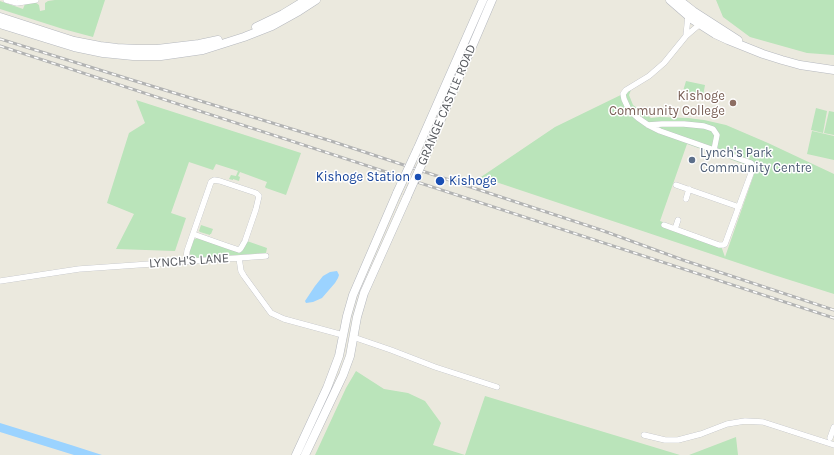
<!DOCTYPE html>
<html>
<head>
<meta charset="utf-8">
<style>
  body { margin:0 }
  canvas { display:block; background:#ebe9de }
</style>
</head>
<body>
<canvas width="834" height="455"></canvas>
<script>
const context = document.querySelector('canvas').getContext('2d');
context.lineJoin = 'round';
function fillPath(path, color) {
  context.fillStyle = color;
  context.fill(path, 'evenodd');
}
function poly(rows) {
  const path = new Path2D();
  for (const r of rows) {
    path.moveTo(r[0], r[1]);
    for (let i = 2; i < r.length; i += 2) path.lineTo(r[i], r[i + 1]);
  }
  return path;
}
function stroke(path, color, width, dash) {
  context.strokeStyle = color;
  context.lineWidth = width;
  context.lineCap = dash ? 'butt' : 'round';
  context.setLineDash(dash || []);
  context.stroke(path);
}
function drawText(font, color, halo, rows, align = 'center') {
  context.font = font + ' Karla,sans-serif';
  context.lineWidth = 3;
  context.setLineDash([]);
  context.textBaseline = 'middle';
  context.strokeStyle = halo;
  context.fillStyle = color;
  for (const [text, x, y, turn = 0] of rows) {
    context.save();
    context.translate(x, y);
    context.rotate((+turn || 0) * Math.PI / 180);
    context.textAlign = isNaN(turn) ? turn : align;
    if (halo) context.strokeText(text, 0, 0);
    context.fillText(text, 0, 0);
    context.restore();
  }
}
const green = poly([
  [55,0,105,0,93,37,63,29,0,9,0,1,23,9,25,4,35,2,39,5,40,11,45,10,45,3,48,1],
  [716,0,834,0,834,55,807,53,750,37,723,17],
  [686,81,705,85,703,96,683,91],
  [631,90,629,95,633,105,651,118,660,117,688,118,704,120,726,125,768,143,834,174,834,294,774,275,481,177,555,127],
  [687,144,749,166,759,160,725,257,720,243,660,221],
  [136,100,301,153,286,195,266,188,265,187,267,182,240,172,238,176,240,177,239,181,233,179,233,180,229,179,231,175,236,176,238,171,216,164,213,170,189,162,171,213,186,218,175,251,116,249,134,214,107,203,129,133,145,123],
  [816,108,827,111,823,133,811,130],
  [829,111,834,112,834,135,824,133],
  [812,131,834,136,834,160,807,154],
  [201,225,213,229,211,234,210,234,210,235,200,232,199,231],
  [197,238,242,250,245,247,247,241,267,248,266,253,194,258,190,254,189,251,193,240],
  [356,371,384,389,408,393,425,401,441,423,433,445,465,455,485,396,680,455,315,455,346,388],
  [736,437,738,455,689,455]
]);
const water = poly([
  [337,271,339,275,338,278,335,283,322,298,313,302,306,303,305,301,315,286,323,276,330,272],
  [0,423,71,445,102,455,74,455,0,432]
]);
const street = poly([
  [6,0,17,3,36,0],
  [686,36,688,16],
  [648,125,662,124,684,124,704,126,713,129,717,135,714,150],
  [676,185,739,207],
  [686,199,689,189],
  [664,225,719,245,723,245,725,244,753,168,753,166,751,163,660,131,648,125,638,118,629,110,624,99,623,94,626,90,649,76,664,63,686,36,700,24,701,22],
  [675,229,678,220],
  [239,258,241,271,244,276,271,313,284,319,343,335],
  [186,261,187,251,211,182,214,180,220,181,256,193,259,196,256,209,245,241,241,248,239,250,227,246,193,234],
  [0,281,79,269,266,256],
  [353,337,391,350,435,367,497,387],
  [644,435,665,440,678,440,701,434,727,424,745,421,763,422,834,445],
  [830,438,834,427]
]);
const secondary = poly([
  [670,0,693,20,715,34,728,40,763,54,782,60,800,65,834,70],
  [679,0,693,11,738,40],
  [0,17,74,41,100,46,117,48,137,49,157,49,199,44,218,40],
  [0,24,74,47,103,53,133,56,161,56,203,50,244,37,272,26,299,11,316,0],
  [256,27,283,14,306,0],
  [417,150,483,0],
  [427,152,492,0],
  [296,455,327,388,339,356,347,316,353,295,397,193],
  [305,455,343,375,350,356,357,317,364,293,407,197]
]);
const rail = poly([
  [0,39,132,80,331,141,601,230,683,260,834,310],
  [0,46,834,318]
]);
const secondaryBridge = poly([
  [397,193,417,150],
  [407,197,427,152]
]);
const markers = [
  [733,103,4,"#8d6e63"],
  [692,160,4,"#5c6f8a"],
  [418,177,4,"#1a4fb4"],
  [440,181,5,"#1a4fb4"]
];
const educationNames = [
  ["Kishoge",725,96],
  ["Community College",725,111]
];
const streetNames = [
  ["GRANGE CASTLE ROAD",447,105,-67],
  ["LYNCH'S LANE",189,261,-4]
];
const serviceNames = [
  ["Lynch's Park",700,153],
  ["Community Centre",700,168]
];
const transitNames = [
  ["Kishoge Station",410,177],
  ["Kishoge",449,181,"left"]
];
fillPath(green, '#bae4ba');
fillPath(water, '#9bd3ff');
stroke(street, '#b7b9be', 6);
stroke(secondary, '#b5b8be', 9);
stroke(street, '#fff', 5.5);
stroke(secondary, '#fff', 8);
stroke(rail, '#b2b3b3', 3);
stroke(rail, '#fff', 1.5, [4.5]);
stroke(secondaryBridge, '#b5b8be', 9, []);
stroke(secondaryBridge, '#fff', 8);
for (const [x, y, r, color] of markers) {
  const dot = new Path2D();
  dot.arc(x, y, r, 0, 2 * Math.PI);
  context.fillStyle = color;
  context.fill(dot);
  stroke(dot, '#fff', 1.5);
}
drawText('13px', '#785e54', '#fff', educationNames, 'right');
drawText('13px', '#585b60', '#fff', streetNames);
drawText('13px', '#4e5e75', '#fff', serviceNames, 'left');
drawText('13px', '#164399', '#fff', transitNames, 'right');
</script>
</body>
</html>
